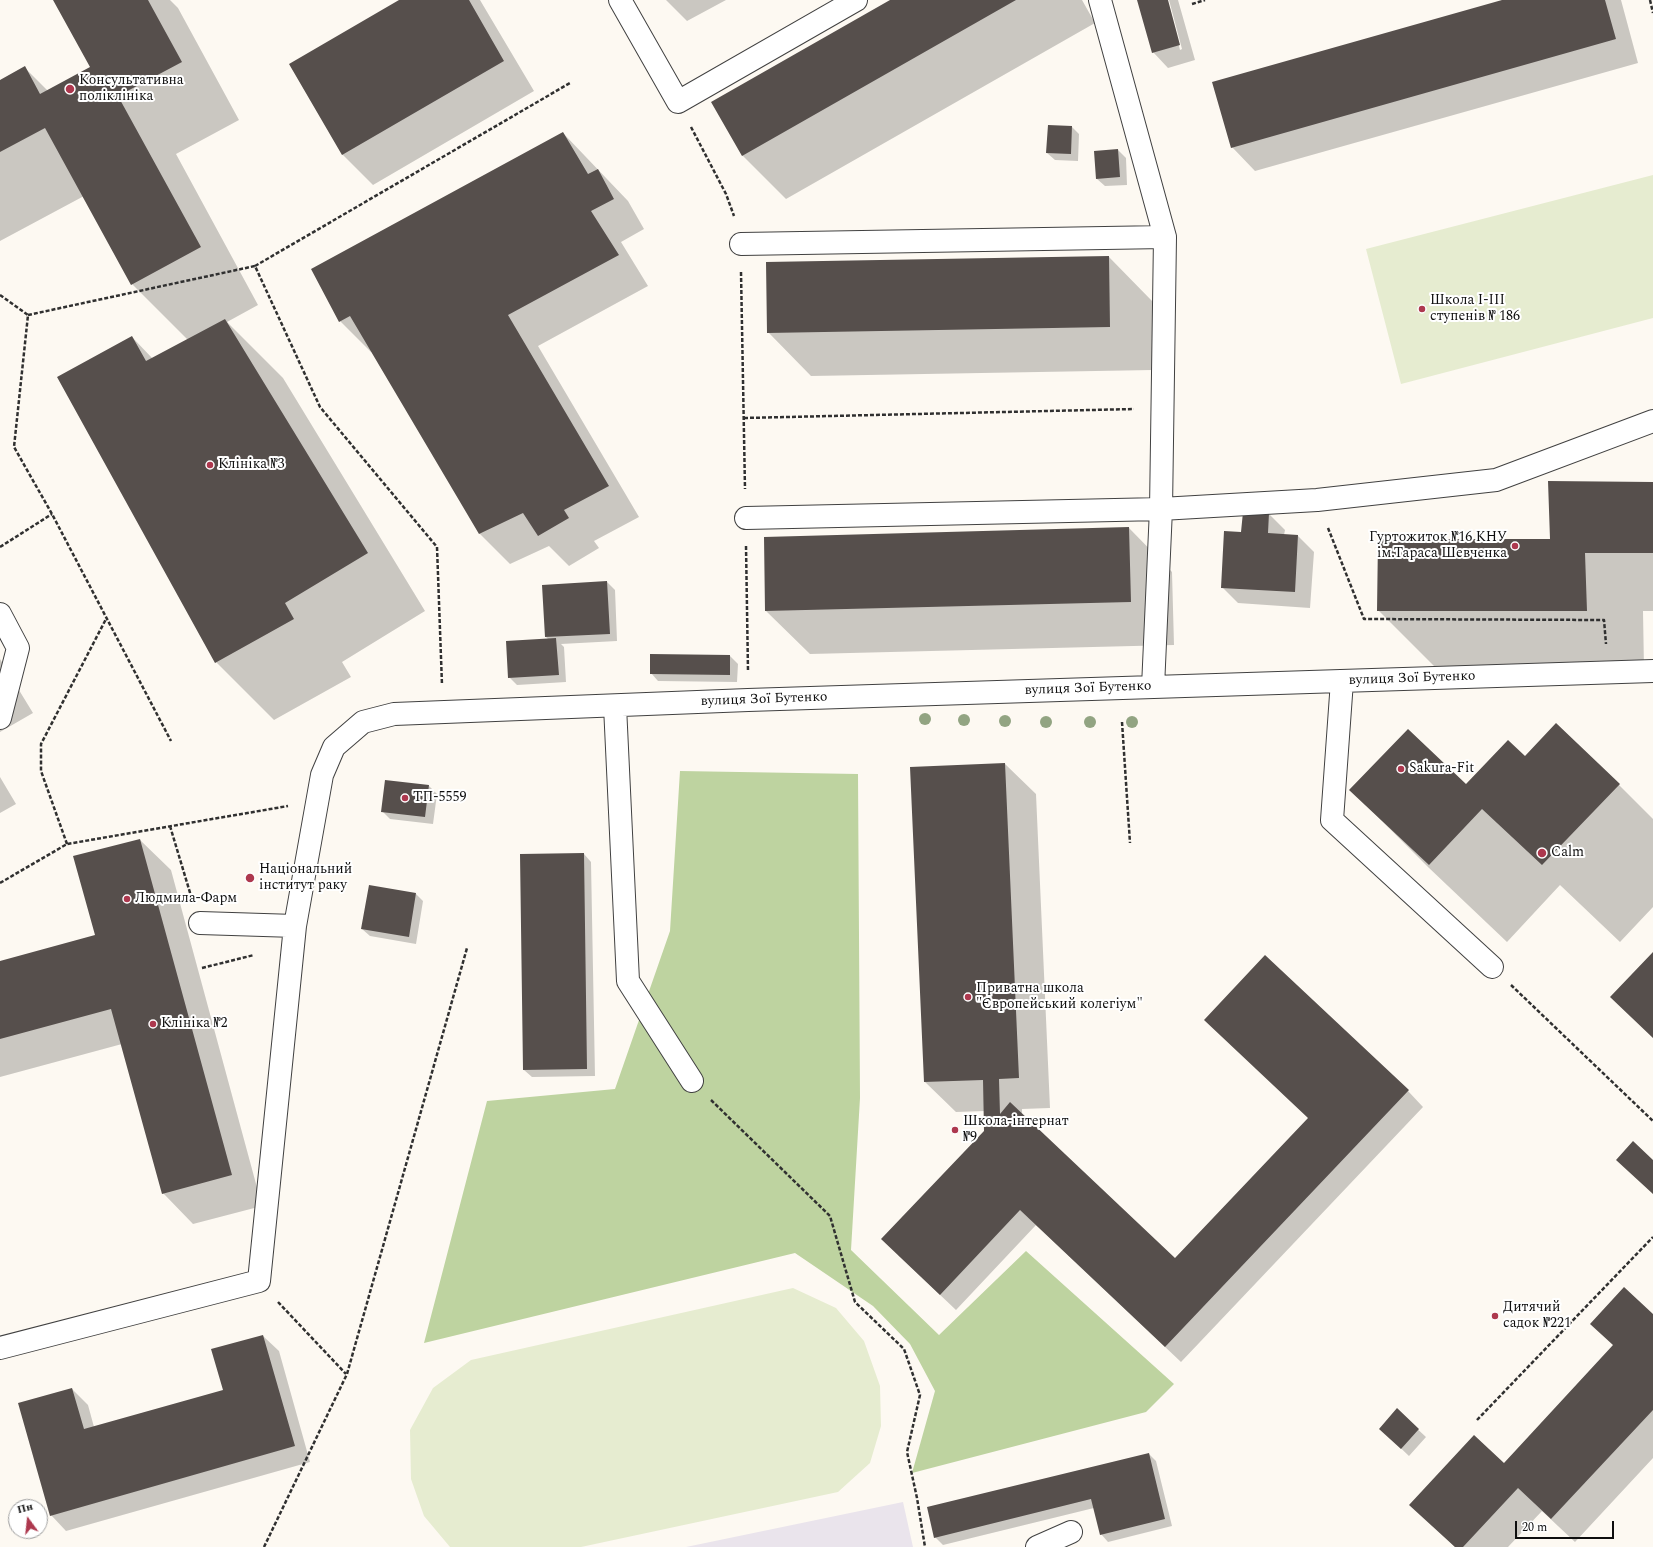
<!DOCTYPE html>
<html>
<head>
<meta charset="utf-8">
<style>
  body { margin:0 }
  #map { position:relative; width:1653px; height:1547px; overflow:hidden; background:#fdf9f2; font-family:Spectral,serif }
  canvas { display:block }
  .north { position:absolute; left:8px; top:1499px; width:40px; height:40px; box-sizing:border-box; background:#fff; border:1px solid #9f9f9f; border-radius:50%; rotate:345deg; font-size:11px; font-weight:700; line-height:16px; text-align:center; color:#0e0e0e }
  .north::after { content:''; display:block; margin:auto; width:14px; height:18px; background:#ad384e; clip-path:polygon(50% 0,100% 100%,50% 72%,0 100%) }
  .scale { position:absolute; left:1515px; top:1521px; width:99px; height:18px; box-sizing:border-box; border:2px solid #0e0e0e; border-top:0; padding-left:5px; font-size:12px; line-height:14px; white-space:nowrap; color:#0e0e0e; -webkit-text-stroke:3px #fff; paint-order:stroke }
</style>
</head>
<body>
<div id="map">
<canvas width="1653" height="1547"></canvas>
<div class="north">Пн</div>
<div class="scale">20 m</div>
</div>
<script>
const context = document.querySelector('canvas').getContext('2d');
context.lineJoin = 'round';
function fillPath(path, color) {
  context.fillStyle = color;
  context.fill(path, 'evenodd');
}
function poly(rows) {
  const path = new Path2D();
  for (const r of rows) {
    path.moveTo(r[0], r[1]);
    for (let i = 2; i < r.length; i += 2) path.lineTo(r[i], r[i + 1]);
  }
  return path;
}
function stroke(path, color, width, dash) {
  context.strokeStyle = color;
  context.lineWidth = width;
  context.lineCap = dash ? 'butt' : 'round';
  context.setLineDash(dash || []);
  context.stroke(path);
}
function drawText(font, color, halo, rows, align = 'center') {
  context.font = font + ' Spectral,serif';
  context.lineWidth = 4;
  context.setLineDash([]);
  context.textBaseline = 'middle';
  context.strokeStyle = halo;
  context.fillStyle = color;
  for (const [text, x, y, turn = 0] of rows) {
    context.save();
    context.translate(x, y);
    context.rotate((+turn || 0) * Math.PI / 180);
    context.textAlign = isNaN(turn) ? turn : align;
    if (halo) context.strokeText(text, 0, 0);
    context.fillText(text, 0, 0);
    context.restore();
  }
}
const industrial = poly([
  [903,1502,913,1547,686,1547]
]);
const forest = poly([
  [680,771,858,774,860,1098,851,1250,939,1335,1026,1251,1174,1384,1146,1412,912,1473,935,1391,910,1344,873,1306,795,1253,424,1343,487,1101,615,1089,670,931]
]);
const pitch = poly([
  [1653,175,1653,318,1401,384,1366,249],
  [793,1288,836,1308,864,1341,880,1386,881,1426,870,1463,838,1492,581,1547,450,1547,424,1516,411,1479,410,1430,433,1388,471,1360]
]);
const shadow = poly([
  [54,0,170,0,178,8,239,120,176,154,258,305,227,322,283,378,425,611,342,662,351,677,274,720,216,662,132,337,153,359,188,340,132,284,84,196,0,241,0,81,25,68,48,91,91,67],
  [401,0,480,0,534,91,373,185,343,155,290,65],
  [666,0,726,0,687,21],
  [892,0,1082,0,1095,23,786,199,743,156,713,103],
  [1138,0,1167,0,1180,50,1182,49,1169,0,1178,0,1195,60,1168,68,1153,52],
  [1505,0,1621,0,1638,63,1255,171,1232,147],
  [1072,127,1079,134,1078,161,1055,160,1047,153],
  [563,133,628,201,644,229,621,242,648,286,538,346,639,517,594,541,599,548,569,566,549,546,510,564,480,534,372,351,371,352,340,321],
  [1118,150,1126,158,1127,185,1105,186,1097,179],
  [1109,257,1152,301,1153,370,811,376,768,332],
  [1653,483,1653,611,1643,611,1644,669,1436,668,1378,610,1551,540],
  [1269,514,1285,530,1284,535,1298,536,1314,552,1310,608,1238,603,1222,587,1242,533],
  [1129,528,1172,572,1174,645,810,654,766,611],
  [607,582,615,590,617,641,561,644,564,647,566,682,517,685,509,677,549,640,546,637],
  [730,656,738,664,737,682,658,681,651,673],
  [0,659,33,713,0,732],
  [1525,757,1619,785,1653,819,1653,907,1620,942,1560,885,1507,942,1428,867,1351,790,1466,785],
  [1005,764,1036,794,1050,1108,1022,1109,1022,1115,1175,1260,1309,1118,1408,1091,1423,1107,1181,1362,1036,1225,956,1310,898,1255,985,1131,985,1111,956,1112,925,1082],
  [0,777,16,804,0,813],
  [386,781,429,786,437,794,433,824,390,819,382,811],
  [140,840,171,870,262,1206,193,1224,163,1193,122,1044,0,1077,0,962,96,936],
  [584,854,591,862,595,1076,532,1077,524,1070],
  [416,894,423,901,416,944,370,936,362,929],
  [1653,1315,1653,1458,1575,1542,1542,1511,1508,1547,1455,1547,1411,1505,1504,1464],
  [263,1336,279,1351,310,1462,66,1531,51,1515,72,1389,88,1405,94,1427,224,1391],
  [1397,1410,1426,1437,1409,1456,1388,1436],
  [1149,1454,1156,1461,1172,1526,1108,1542,1101,1534,1094,1508,943,1545,935,1537]
]);
const building = poly([
  [53,0,148,0,182,62,118,96,201,247,131,285,45,128,0,152,0,80,25,66,40,94,90,67],
  [399,0,469,0,504,61,342,155,289,64],
  [890,0,1016,0,742,156,711,102],
  [1137,0,1168,0,1180,45,1152,53],
  [1502,0,1605,0,1616,39,1231,148,1212,82],
  [1048,125,1072,126,1071,154,1046,153],
  [563,132,588,174,598,169,614,199,591,211,619,255,508,315,609,486,564,510,569,518,538,536,523,513,479,534,350,316,339,322,311,269],
  [1118,149,1120,177,1096,179,1094,151],
  [1109,256,1110,327,767,333,766,262],
  [225,319,368,553,285,603,294,619,215,663,57,377,132,336,146,361],
  [1548,481,1653,482,1653,553,1585,553,1587,611,1377,611,1378,539,1550,539],
  [1243,512,1269,513,1268,533,1298,535,1295,592,1221,588,1224,531,1241,532],
  [1129,527,1131,602,765,611,764,537],
  [607,581,610,634,545,637,542,585],
  [556,638,559,675,508,678,506,641],
  [650,654,730,655,730,675,650,674],
  [1556,723,1620,784,1542,865,1482,809,1429,865,1349,790,1408,729,1466,784,1508,740,1525,756],
  [1005,763,1019,1078,999,1079,1000,1114,1010,1102,1175,1258,1308,1118,1204,1020,1265,955,1409,1090,1165,1347,1020,1210,940,1295,881,1239,984,1131,983,1080,924,1082,910,767],
  [385,780,429,785,425,817,381,812],
  [140,839,232,1175,162,1194,111,1009,0,1039,0,961,95,935,73,856],
  [584,853,587,1069,523,1070,520,854],
  [369,885,416,893,409,937,361,929],
  [1653,952,1653,1038,1610,997],
  [1633,1141,1653,1160,1653,1194,1616,1160],
  [1624,1287,1653,1314,1653,1410,1551,1519,1518,1488,1463,1547,1455,1547,1409,1505,1474,1435,1504,1463,1613,1345,1590,1324],
  [263,1335,295,1446,50,1516,18,1403,72,1388,84,1429,223,1390,211,1349],
  [1397,1408,1419,1429,1401,1449,1379,1429],
  [1149,1453,1165,1519,1100,1535,1091,1499,934,1538,927,1507]
]);
const path = poly([
  [1650,0,1653,13],
  [1192,4,1205,0],
  [691,127,726,194,734,216],
  [255,266,570,83],
  [741,272,745,489],
  [0,295,28,315,14,447,52,514,171,741],
  [28,315,255,266,320,407,437,547,442,685],
  [744,418,1134,409],
  [1328,528,1364,619,1604,620,1606,644],
  [746,546,748,671],
  [0,547,52,514],
  [1122,722,1130,843],
  [170,826,191,896],
  [67,844,41,771,41,744,106,619],
  [0,883,67,844,288,806],
  [202,968,254,955],
  [1511,985,1653,1121],
  [711,1100,830,1216,855,1302,904,1349,920,1395,907,1452,917,1498,925,1547],
  [278,1302,346,1374],
  [1477,1420,1653,1237],
  [264,1547,347,1374,467,948]
]);
const minor = poly([
  [620,0,678,102,856,0],
  [1100,0,1165,237,1161,509,1153,687],
  [741,244,1165,237],
  [746,518,1161,509,1317,500,1496,480,1653,421],
  [0,614,18,648,0,718],
  [1342,681,1332,820,1492,967],
  [615,706,628,981,692,1081],
  [200,923,295,926],
  [0,1348,259,1281,295,926,322,775,334,747,363,722,394,714,748,700,1653,671],
  [1037,1547,1071,1532]
]);
const trees = [
  [925,719],
  [964,720],
  [1005,721],
  [1046,722],
  [1090,722],
  [1132,722]
];
const markers = [
  [70,89,5,"#ad384e"],
  [1422,309,4,"#ad384e"],
  [210,465,4,"#ad384e"],
  [1515,546,4,"#ad384e"],
  [1401,769,4,"#ad384e"],
  [405,798,4,"#ad384e"],
  [1542,853,5,"#ad384e"],
  [250,878,5,"#ad384e"],
  [127,899,4,"#ad384e"],
  [968,997,4,"#ad384e"],
  [153,1024,4,"#ad384e"],
  [955,1130,4,"#ad384e"],
  [1495,1316,4,"#ad384e"]
];
const poiNames = [
  ["Консультативна",79,81],
  ["поліклініка",79,97],
  ["Школа І-ІІІ",1430,301],
  ["ступенів № 186",1430,317],
  ["Клініка №3",218,465],
  ["Гуртожиток №16 КНУ",1507,538,"right"],
  ["ім.Тараса Шевченка",1507,554,"right"],
  ["Sakura-Fit",1409,769],
  ["ТП-5559",413,798],
  ["Calm",1551,853],
  ["Національний",259,870],
  ["інститут раку",259,886],
  ["Людмила-Фарм",135,899],
  ["Приватна школа",976,989],
  ["\"Європейський колегіум\"",976,1005],
  ["Клініка №2",161,1024],
  ["Школа-інтернат",963,1122],
  ["№9",963,1138],
  ["Дитячий",1503,1308],
  ["садок №221",1503,1324]
];
const streetNames = [
  ["вулиця Зої Бутенко",1412,679,-2],
  ["вулиця Зої Бутенко",1088,689,-2],
  ["вулиця Зої Бутенко",764,700,-2]
];
fillPath(industrial, '#eae4ec');
fillPath(forest, '#bed3a0');
fillPath(pitch, '#e6ecd0');
fillPath(shadow, '#0003');
fillPath(building, '#564f4c');
stroke(minor, '#414141', 24);
stroke(path, '#303030', 2.5, [4, 2]);
stroke(minor, '#fff', 22);
context.fillStyle = '#92a482';
for (const [x, y] of trees) {
  context.beginPath();
  context.arc(x, y, 6, 0, 2 * Math.PI);
  context.fill();
}
for (const [x, y, r, color] of markers) {
  const dot = new Path2D();
  dot.arc(x, y, r, 0, 2 * Math.PI);
  context.fillStyle = color;
  context.fill(dot);
  stroke(dot, '#fff', 1.5);
}
drawText('14px', '#0e0e0e', '#fff', poiNames, 'left');
drawText('14px', '#0e0e0e', '#fff', streetNames);
</script>
</body>
</html>
